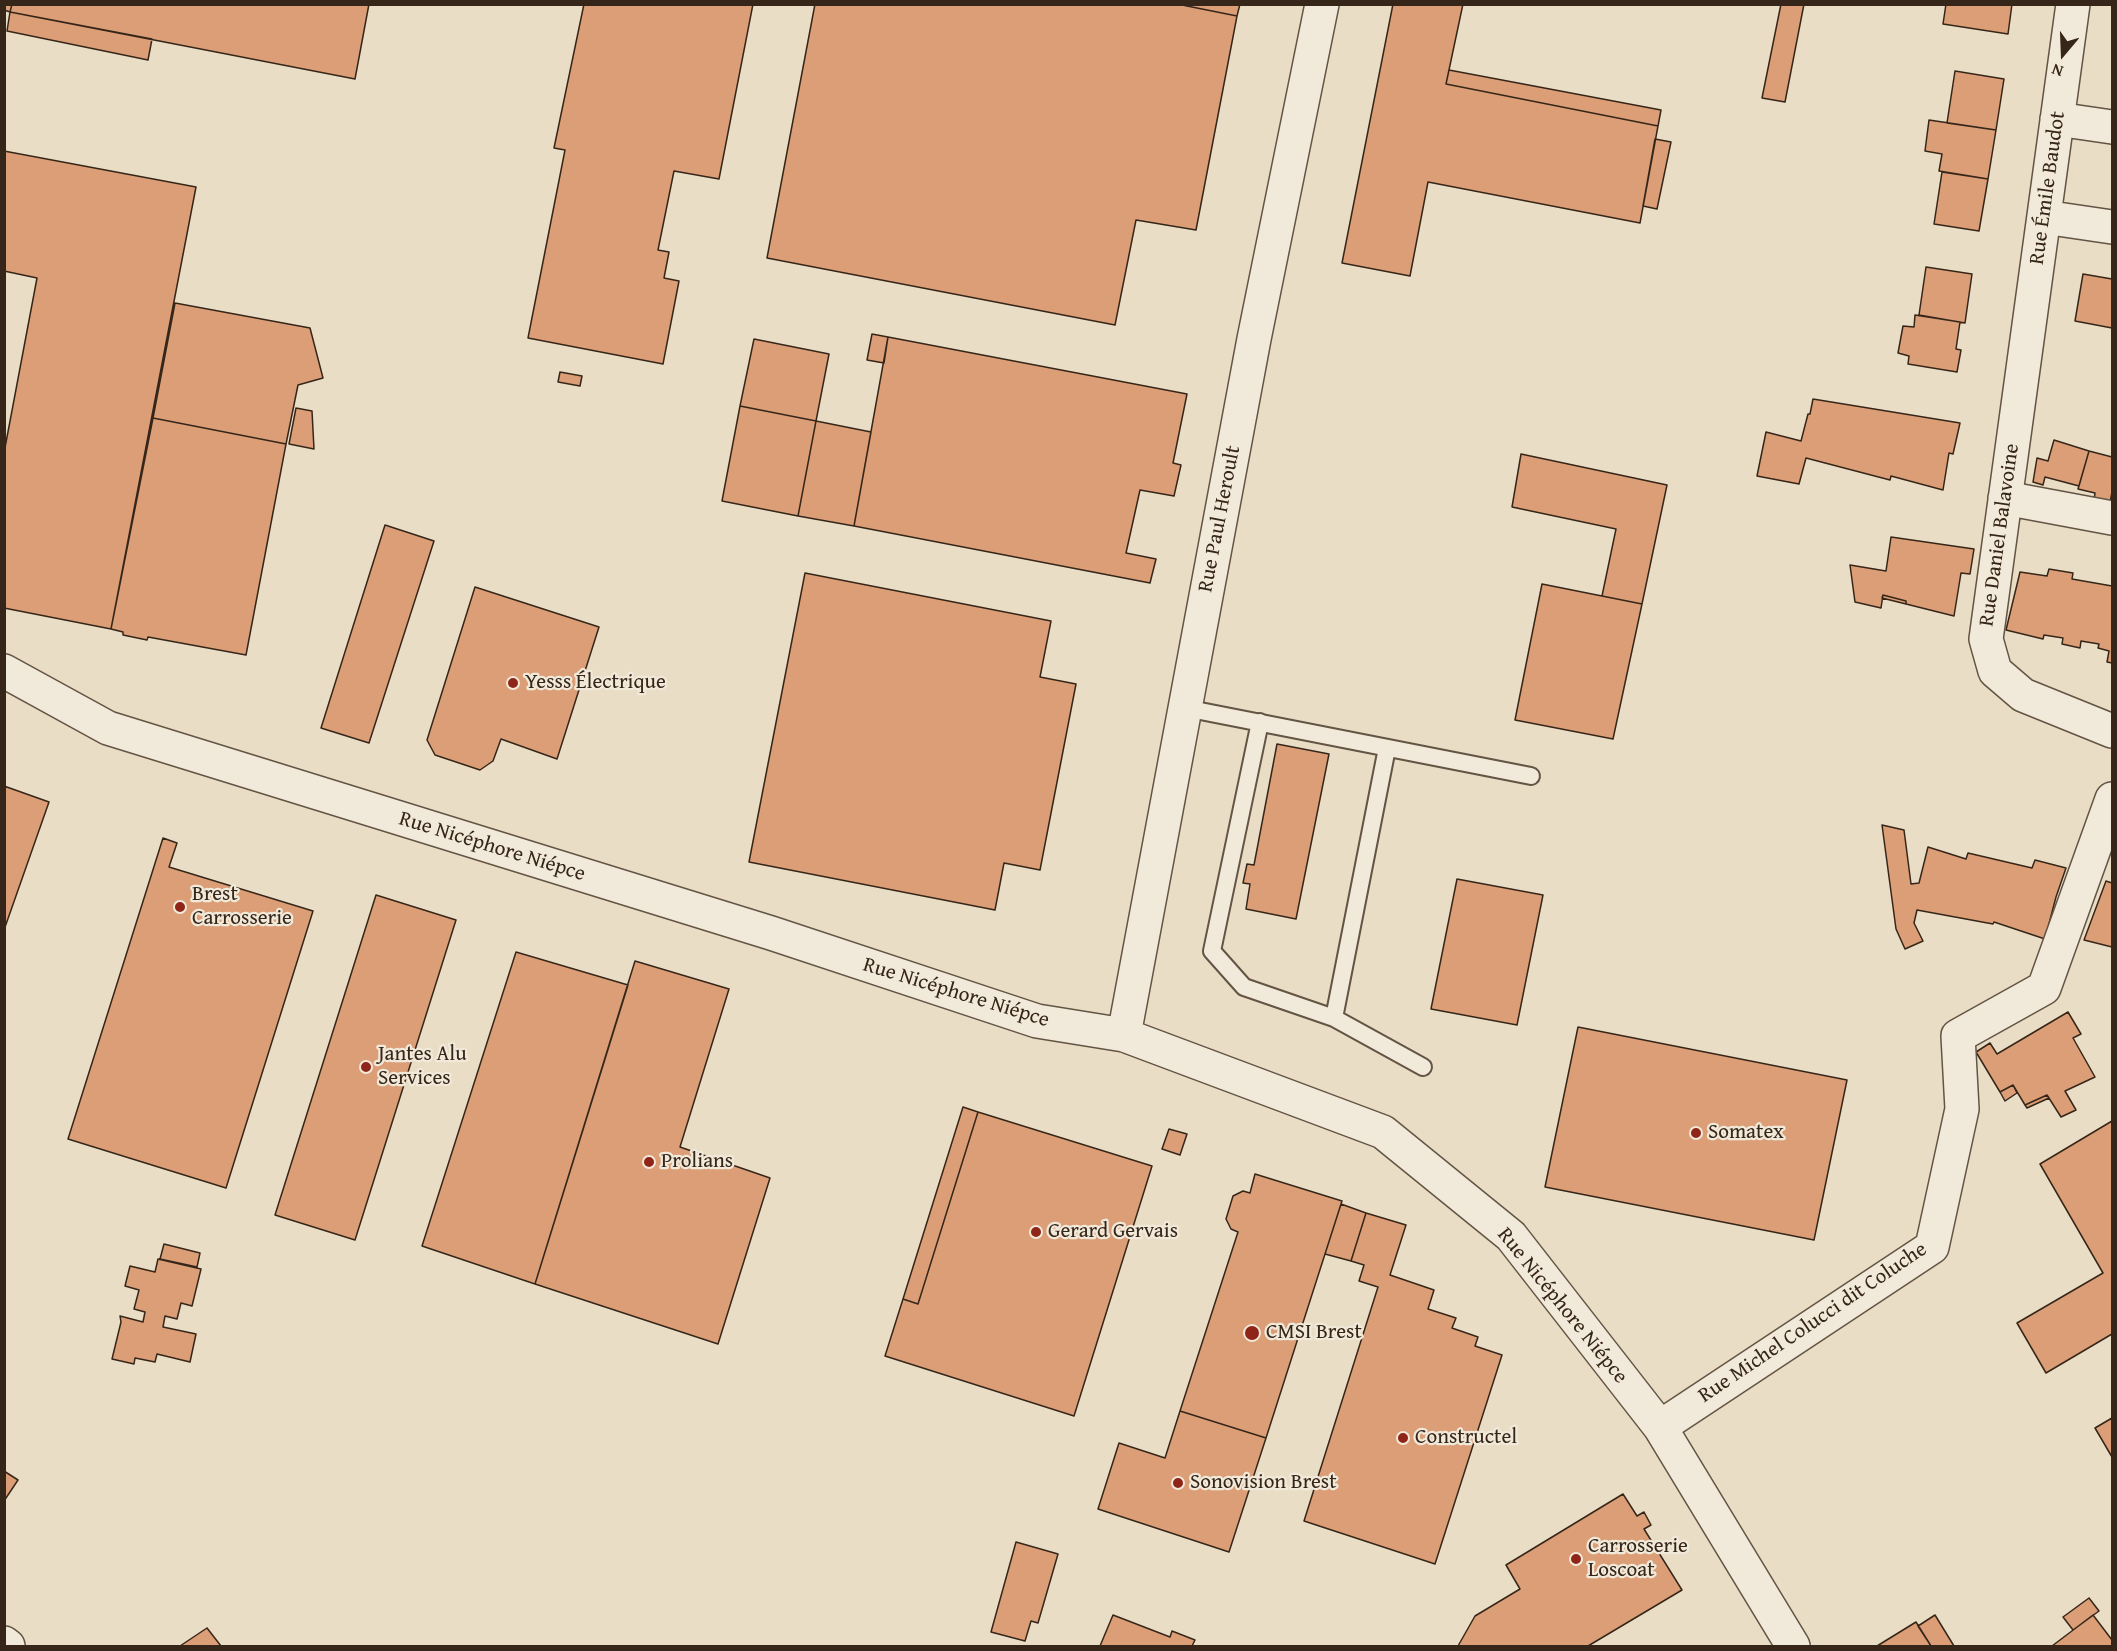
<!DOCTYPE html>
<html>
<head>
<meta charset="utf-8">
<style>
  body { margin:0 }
  #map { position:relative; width:2117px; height:1651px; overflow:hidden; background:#eaddc5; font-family:"Gentium Book Plus",serif }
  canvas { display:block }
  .frame { position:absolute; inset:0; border:6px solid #362619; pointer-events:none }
  .north { position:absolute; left:2033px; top:24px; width:60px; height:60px; -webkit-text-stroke:4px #f1e9d9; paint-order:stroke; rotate:199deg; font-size:16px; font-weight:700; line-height:24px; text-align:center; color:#362619 }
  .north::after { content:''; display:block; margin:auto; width:21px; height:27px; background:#362619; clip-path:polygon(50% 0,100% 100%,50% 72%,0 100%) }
</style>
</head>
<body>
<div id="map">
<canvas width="2117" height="1651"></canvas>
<div class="frame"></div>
<div class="north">N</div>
</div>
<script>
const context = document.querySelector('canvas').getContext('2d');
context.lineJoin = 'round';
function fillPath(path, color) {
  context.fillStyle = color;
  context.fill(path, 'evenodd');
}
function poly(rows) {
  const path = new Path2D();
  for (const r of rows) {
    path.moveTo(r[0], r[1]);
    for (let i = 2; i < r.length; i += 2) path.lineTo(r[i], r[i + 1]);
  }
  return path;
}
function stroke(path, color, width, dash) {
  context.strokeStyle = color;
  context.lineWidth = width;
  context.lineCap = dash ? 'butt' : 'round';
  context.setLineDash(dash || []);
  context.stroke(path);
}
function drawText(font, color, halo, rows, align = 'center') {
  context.font = font + ' "Gentium Book Plus",serif';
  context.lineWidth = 4.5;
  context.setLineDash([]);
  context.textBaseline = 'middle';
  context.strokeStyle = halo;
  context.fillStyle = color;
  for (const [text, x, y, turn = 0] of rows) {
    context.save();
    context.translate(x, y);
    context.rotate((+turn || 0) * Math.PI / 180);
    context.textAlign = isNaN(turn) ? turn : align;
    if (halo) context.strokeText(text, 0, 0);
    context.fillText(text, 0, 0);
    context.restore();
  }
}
const building = poly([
  [4,4,12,4,10,12,4,10,4,4],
  [12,4,369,4,355,79,10,12,12,4],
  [584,4,753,4,719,179,674,171,658,250,669,252,664,278,679,281,663,364,528,338,565,150,554,148,584,4],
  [815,4,1177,4,1237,16,1196,230,1136,220,1115,325,767,258,815,4],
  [1177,4,1240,4,1237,16,1177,4],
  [1393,4,1463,4,1446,84,1658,126,1640,223,1428,182,1410,276,1342,263,1393,4],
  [1781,4,1804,4,1785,102,1762,98,1781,4],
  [1946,4,2012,4,2008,34,1943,24,1946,4],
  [10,12,152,39,148,60,7,31,10,12],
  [1449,70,1661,110,1658,126,1446,84,1449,70],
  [1955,71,2004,79,1996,130,1947,123,1955,71],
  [1929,120,1996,130,1988,179,1939,171,1942,154,1925,151,1929,120],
  [1655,139,1671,142,1657,209,1643,206,1655,139],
  [4,151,196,187,111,629,4,608,4,453,37,278,4,271,4,151],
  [1942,172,1988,179,1979,231,1934,224,1942,172],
  [1926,267,1972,274,1965,323,1919,315,1926,267],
  [2083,274,2112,279,2112,328,2075,321,2083,274],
  [175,303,310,328,323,378,298,385,286,444,153,418,175,303],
  [1915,315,1960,322,1956,349,1961,350,1957,372,1908,364,1909,356,1898,353,1903,326,1914,327,1915,315],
  [872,334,888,337,884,363,867,360,872,334],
  [888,337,1187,394,1173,463,1181,465,1174,496,1140,490,1126,553,1156,559,1150,583,854,526,888,337],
  [754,339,829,354,816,421,740,406,754,339],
  [560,372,582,376,580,386,558,382,560,372],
  [1813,399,1960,423,1953,454,1949,453,1943,490,1891,476,1890,480,1806,458,1799,484,1757,476,1766,432,1801,441,1808,414,1810,414,1813,399],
  [740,406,816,421,798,516,722,501,740,406],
  [296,408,312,411,314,449,289,444,296,408],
  [153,418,286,444,246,655,148,637,147,640,123,635,123,632,111,629,153,418],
  [816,421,871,432,854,526,798,516,816,421],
  [2054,440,2089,451,2079,486,2045,477,2043,485,2033,482,2037,458,2048,461,2054,440],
  [2089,451,2112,457,2112,492,2110,503,2094,500,2095,493,2078,489,2089,451],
  [1521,454,1667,485,1642,604,1602,596,1616,529,1512,507,1521,454],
  [385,525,434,541,369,743,321,728,385,525],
  [1891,537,1974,549,1970,574,1961,573,1954,616,1906,604,1906,601,1883,595,1881,608,1855,602,1850,565,1886,571,1891,537],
  [2049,569,2073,573,2072,579,2112,586,2112,663,2107,662,2109,651,2098,648,2099,644,2081,641,2080,648,2062,644,2063,638,2044,635,2043,639,2006,630,2020,572,2047,576,2049,569],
  [805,573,1051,621,1040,677,1076,684,1040,870,1004,863,995,910,749,862,805,573],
  [1542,584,1642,604,1613,739,1515,720,1542,584],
  [475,587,599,627,557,759,501,739,493,761,480,770,435,755,427,740,475,587],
  [1883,595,1906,601,1906,604,1882,598,1883,595],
  [1277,744,1329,754,1296,919,1246,909,1250,884,1243,883,1247,864,1254,865,1277,744],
  [4,786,49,802,4,930,4,786],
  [1882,825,1904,830,1911,884,1919,883,1928,847,1966,859,1968,853,2032,868,2035,860,2066,868,2056,897,2045,939,1994,922,1993,924,1917,910,1914,923,1923,941,1905,949,1896,929,1882,825],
  [163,838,177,843,169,867,313,911,226,1188,68,1139,163,838],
  [1457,879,1543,895,1517,1025,1431,1009,1457,879],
  [2106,881,2112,883,2112,947,2084,940,2106,881],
  [376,895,456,920,355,1240,275,1215,376,895],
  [516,952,628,985,535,1284,422,1246,516,952],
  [635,961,729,989,680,1147,770,1178,718,1344,535,1284,635,961],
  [2068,1012,2081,1034,2073,1038,2095,1077,2065,1091,2076,1110,2061,1117,2047,1095,2025,1105,2013,1085,2000,1092,1976,1052,1990,1043,1997,1054,2068,1012],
  [1578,1027,1847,1080,1814,1240,1545,1187,1578,1027],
  [2013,1085,2017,1093,2005,1101,2000,1092,2013,1085],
  [2047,1095,2049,1098,2027,1108,2025,1105,2047,1095],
  [963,1107,978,1112,918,1304,903,1299,963,1107],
  [978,1112,1152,1166,1074,1416,885,1356,903,1299,918,1304,978,1112],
  [2112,1121,2112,1334,2046,1373,2017,1323,2103,1273,2040,1164,2112,1121],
  [1169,1129,1187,1134,1180,1155,1162,1149,1169,1129],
  [1255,1174,1342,1201,1266,1438,1180,1411,1238,1232,1231,1229,1226,1219,1233,1196,1243,1191,1250,1193,1255,1174],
  [1341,1204,1366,1213,1351,1261,1325,1254,1341,1204],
  [1366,1213,1406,1225,1390,1275,1434,1290,1428,1309,1456,1318,1452,1328,1478,1337,1475,1346,1502,1355,1435,1564,1304,1521,1378,1287,1359,1281,1364,1265,1351,1261,1366,1213],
  [164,1244,200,1253,197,1267,160,1259,164,1244],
  [158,1259,201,1269,192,1306,181,1303,177,1319,165,1316,163,1327,196,1334,190,1362,157,1354,155,1362,135,1358,134,1364,112,1359,121,1322,120,1316,143,1322,145,1312,134,1309,139,1290,125,1286,130,1266,155,1272,158,1259],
  [1180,1411,1266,1438,1229,1552,1098,1509,1119,1443,1165,1458,1180,1411],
  [2112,1418,2112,1457,2095,1428,2112,1418],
  [4,1471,18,1480,4,1501,4,1471],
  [1623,1494,1637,1516,1644,1512,1651,1525,1644,1529,1682,1590,1588,1646,1458,1646,1475,1616,1520,1589,1506,1565,1623,1494],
  [1016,1542,1058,1554,1038,1623,1031,1621,1025,1641,991,1632,1016,1542],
  [2089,1598,2099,1611,2073,1630,2063,1617,2089,1598],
  [1113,1615,1170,1637,1172,1631,1195,1640,1192,1646,1100,1646,1113,1615],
  [1935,1615,1954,1646,1931,1646,1918,1626,1935,1615],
  [2093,1615,2112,1640,2112,1646,2052,1646,2093,1615],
  [1916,1622,1931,1646,1877,1646,1916,1622],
  [207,1628,221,1646,180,1646,207,1628]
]);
const lane = poly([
  [1185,708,1531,776],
  [1260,722,1212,951,1244,987,1334,1018],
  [1387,748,1334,1018,1423,1067]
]);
const street = poly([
  [2073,4,1986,639,1995,671,2023,695,2112,731],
  [2057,119,2112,127],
  [2044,217,2112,227],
  [2005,498,2112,518],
  [4,671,108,728,771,933,1037,1021,1124,1035,1383,1132,1511,1236,1660,1427,1793,1646],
  [1124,1035,1254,339,1322,4],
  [1660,1427,1932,1247,1962,1109,1958,1036,2044,988,2112,799],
  [4,1643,8,1646]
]);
const markers = [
  [513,683,6,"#8f2418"],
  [180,907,6,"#8f2418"],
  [366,1067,6,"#8f2418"],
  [1696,1133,6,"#8f2418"],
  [649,1162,6,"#8f2418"],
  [1036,1232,6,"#8f2418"],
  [1252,1333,8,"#8f2418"],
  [1403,1438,6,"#8f2418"],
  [1178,1483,6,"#8f2418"],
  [1576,1559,6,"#8f2418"]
];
const streetNames = [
  ["Rue Émile Baudot",2048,188,-82],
  ["Rue Paul Heroult",1220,519,-79],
  ["Rue Daniel Balavoine",2000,535,-82],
  ["Rue Nicéphore Niépce",492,847,17],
  ["Rue Nicéphore Niépce",956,993,17],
  ["Rue Nicéphore Niépce",1562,1306,51],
  ["Rue Michel Colucci dit Coluche",1813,1323,-34]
];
const poiNames = [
  ["Yesss Électrique",525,683],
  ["Brest",192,895],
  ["Carrosserie",192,919],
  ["Jantes Alu",378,1055],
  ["Services",378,1079],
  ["Somatex",1708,1133],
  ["Prolians",661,1162],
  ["Gerard Gervais",1048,1232],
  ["CMSI Brest",1266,1333],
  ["Constructel",1415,1438],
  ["Sonovision Brest",1190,1483],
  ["Carrosserie",1588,1547],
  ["Loscoat",1588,1571]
];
fillPath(building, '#db9e77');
stroke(building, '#362619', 1.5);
stroke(lane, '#635444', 20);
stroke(street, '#635444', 36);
stroke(lane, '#f1e9d9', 16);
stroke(street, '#f1e9d9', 33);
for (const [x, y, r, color] of markers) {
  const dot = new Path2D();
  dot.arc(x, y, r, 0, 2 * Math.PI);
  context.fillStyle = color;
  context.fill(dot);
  stroke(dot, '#f1e9d9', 2);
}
drawText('21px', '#362619', '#f1e9d9', streetNames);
drawText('21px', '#362619', '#f1e9d9', poiNames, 'left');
</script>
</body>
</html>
